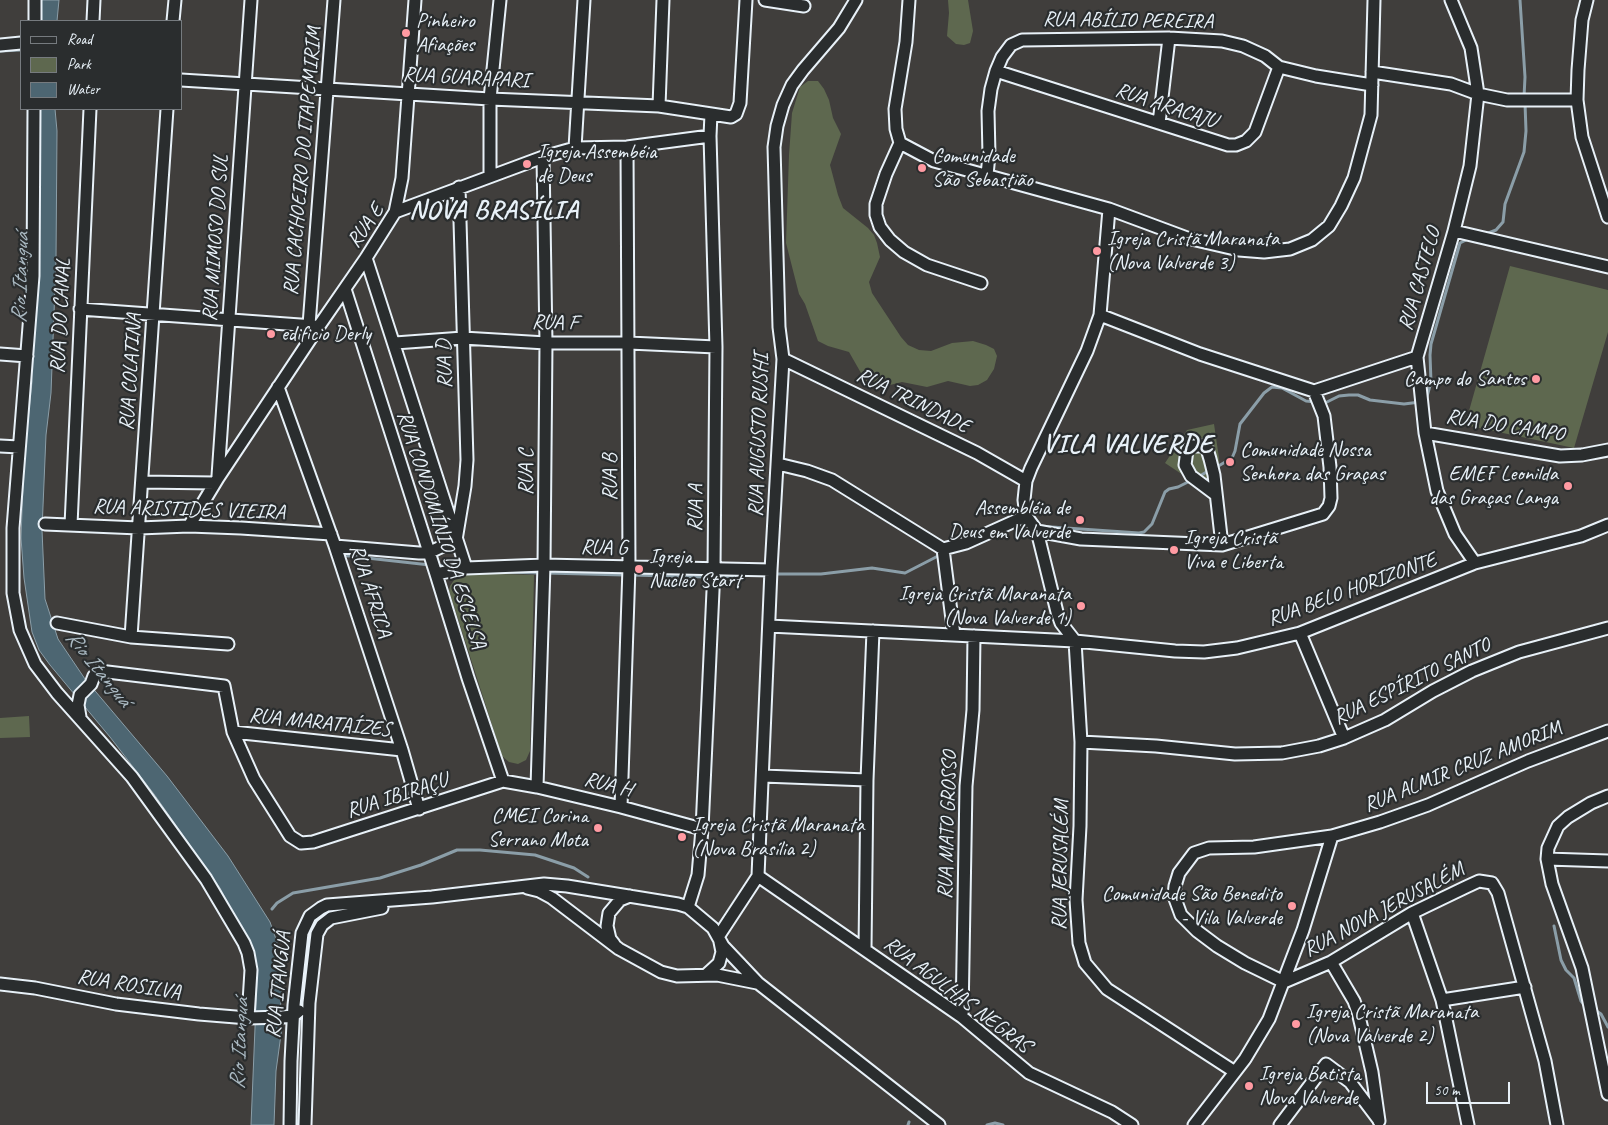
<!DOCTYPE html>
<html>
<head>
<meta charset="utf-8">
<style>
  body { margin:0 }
  #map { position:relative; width:1608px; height:1125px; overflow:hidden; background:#403e3c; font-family:Caveat,sans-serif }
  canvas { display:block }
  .legend { position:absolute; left:20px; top:20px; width:162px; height:90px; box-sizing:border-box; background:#2a2d2e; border:1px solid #767b7f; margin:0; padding:6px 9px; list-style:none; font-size:15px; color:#e8f1f8 }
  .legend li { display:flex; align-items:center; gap:10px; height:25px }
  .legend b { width:25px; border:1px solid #767b7f }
  .scale { position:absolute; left:1426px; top:1082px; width:84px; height:22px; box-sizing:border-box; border:2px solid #e8f1f8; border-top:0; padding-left:6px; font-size:15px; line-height:18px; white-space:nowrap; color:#e8f1f8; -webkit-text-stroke:4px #2a2d2e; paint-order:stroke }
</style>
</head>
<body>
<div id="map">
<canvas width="1608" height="1125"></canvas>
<ul class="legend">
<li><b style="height:6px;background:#2a2d2e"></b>Road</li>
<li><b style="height:14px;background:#5e684f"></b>Park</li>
<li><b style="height:14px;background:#4d6672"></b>Water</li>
</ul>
<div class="scale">50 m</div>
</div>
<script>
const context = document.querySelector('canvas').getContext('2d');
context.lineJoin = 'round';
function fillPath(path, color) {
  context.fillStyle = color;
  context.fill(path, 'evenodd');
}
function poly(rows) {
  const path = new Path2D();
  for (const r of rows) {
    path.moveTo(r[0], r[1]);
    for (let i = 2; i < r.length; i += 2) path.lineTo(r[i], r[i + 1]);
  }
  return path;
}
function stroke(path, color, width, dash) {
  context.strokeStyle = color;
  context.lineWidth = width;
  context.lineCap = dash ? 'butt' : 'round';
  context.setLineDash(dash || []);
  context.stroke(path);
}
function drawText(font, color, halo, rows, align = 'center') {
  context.font = font + ' Caveat,sans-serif';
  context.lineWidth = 4.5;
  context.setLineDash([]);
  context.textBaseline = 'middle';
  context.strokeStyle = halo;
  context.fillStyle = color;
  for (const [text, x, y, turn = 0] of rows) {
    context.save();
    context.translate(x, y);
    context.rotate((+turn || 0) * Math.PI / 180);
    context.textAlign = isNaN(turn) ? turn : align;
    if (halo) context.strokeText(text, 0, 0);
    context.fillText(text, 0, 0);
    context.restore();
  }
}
const green = poly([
  [948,0,968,0,973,31,970,43,964,45,956,44,947,36,949,13],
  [808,81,818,81,824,89,829,100,833,118,841,134,830,165,838,195,843,208,868,228,874,235,877,243,880,257,869,282,872,293,901,337,908,345,919,350,931,351,952,343,973,341,986,345,994,349,997,356,994,369,987,380,978,385,970,386,948,381,927,387,902,382,890,385,876,385,865,380,849,352,828,346,818,341,805,304,799,294,786,243,789,155,792,113,800,87],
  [1510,266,1608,290,1608,332,1574,448,1465,425],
  [1214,424,1219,458,1222,501,1165,463,1187,430],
  [472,573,534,575,530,751,526,760,518,764,509,762,502,756,449,591,450,586,456,577],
  [29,716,30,737,0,738,0,718]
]);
const water = poly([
  [36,0,59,0,57,21,36,21,36,0],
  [38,109,55,109,57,131,56,260,51,393,46,435,42,530,45,599,58,639,85,679,167,776,228,856,270,922,277,942,282,989,280,1011,282,1027,276,1071,274,1125,251,1125,257,979,255,957,220,888,154,794,110,737,50,665,39,650,32,632,24,578,21,538,24,457,32,382,30,348,38,109]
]);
const stream = poly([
  [1520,0,1525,77,1524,97],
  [0,51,21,50],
  [1486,234,1496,230,1503,222,1505,204,1524,152,1526,131,1525,103],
  [1426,400,1431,382,1430,355,1431,344,1460,243,1468,239],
  [1322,403,1325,403,1339,396,1349,395,1358,395,1370,400,1404,404,1420,402],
  [1215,468,1232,458,1235,451,1240,424,1264,393,1272,387,1282,388,1306,401,1316,402],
  [1198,477,1210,470],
  [1037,526,1139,533,1144,532,1152,524,1165,492,1169,489,1178,487,1192,480],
  [1011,528,1025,526],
  [340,555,430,565],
  [437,565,450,567],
  [506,572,540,573],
  [546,573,625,575],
  [774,574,821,574,872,568,905,573,938,556],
  [631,575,706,577],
  [716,577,755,575],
  [272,909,277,903,293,893,380,878,421,865,457,850,480,850,535,855,574,868,588,877],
  [1554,926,1561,960,1566,970,1574,978,1581,1001,1586,1007],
  [1595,1010,1601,1014,1608,1027],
  [908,1125,909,1122],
  [987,1125,995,1123,1003,1125]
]);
const street = poly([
  [765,0,804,6],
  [856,0,839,28,803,70,792,85,783,105,777,126,774,147,779,327,783,359,771,570,758,876,962,1017,1029,1073,1112,1112,1132,1125],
  [909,0,906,42,895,109,896,129,900,143,934,161,1109,209,1187,238,1239,250,1264,252,1290,249,1312,240,1329,226,1341,206,1354,178,1371,115,1374,0],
  [1451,0,1471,48,1478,94,1470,166,1454,231,1417,357,1425,433,1437,491,1455,534,1475,563],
  [1587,0,1582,20,1578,70,1577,100,1582,137,1608,217],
  [35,21,35,0],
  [93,21,94,0],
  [173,21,175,0],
  [0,45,21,43],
  [996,71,1228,145,1236,145,1246,141,1255,132,1279,67],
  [1372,72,1451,84,1478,94,1507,100,1577,100],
  [181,80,490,99,659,106,731,117,736,114,740,103,746,0],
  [659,106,663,0],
  [34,109,33,276,13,528,13,593,20,630,35,664,57,693,132,777,206,879,244,943,248,953,251,970,248,1018],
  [1159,123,1169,38],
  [900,143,886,174,876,204,876,215,880,227,890,240,904,252,927,265,981,283],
  [575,148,584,0],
  [987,175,989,155,988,111,991,89,996,71,1002,57,1011,45,1022,40,1169,38,1222,41,1243,46,1265,56,1279,67,1316,76,1372,85],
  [490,176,490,99,500,0],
  [1109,209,1100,315,1087,351,1031,468,1026,481,1024,500,1026,516,1037,531,1057,612,1061,623,1075,641,1081,742,1080,826,1076,900,1079,943,1085,963,1107,989,1235,1072],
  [395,212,402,178,415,0],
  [1454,231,1608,267],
  [366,258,466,568],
  [345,289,436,574,468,678,503,781],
  [80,309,314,326],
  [1100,315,1200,354,1314,391,1417,357],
  [309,325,334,0],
  [395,343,463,338,546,343,629,343,716,347],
  [0,354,27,356],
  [783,359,977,453,1026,481],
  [278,387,335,546,402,750,419,809],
  [1425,433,1560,456,1582,455,1608,450],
  [0,446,19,447],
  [778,464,807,471,832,480,943,549,966,543,1026,516],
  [218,476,251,0],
  [142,482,215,483],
  [1215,494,1191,476,1185,465,1187,450,1191,446,1203,446,1207,449,1210,459,1214,475,1222,545],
  [45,524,139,528,189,526,241,528,331,534],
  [71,525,90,109],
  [189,526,218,478,319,326,366,258,395,212,543,157,575,148,627,147,710,136,711,114],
  [1037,531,1081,539,1222,545,1323,514,1329,506,1331,498,1330,467,1324,416,1314,391],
  [335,546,419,553,428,553,456,540,465,486,467,460,459,187],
  [943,549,954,635],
  [436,574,466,568,544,565,771,570],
  [57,623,131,637,228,644],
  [769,626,1075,641,1175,651,1204,652,1237,648,1300,633,1475,563,1581,536,1608,525],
  [1300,633,1344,738],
  [131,637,167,109],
  [80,717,78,705,80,695,91,684,94,676,99,671,224,686,233,732,254,779,290,836,301,843,313,842,503,781,537,787,621,807,702,829],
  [233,732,402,750],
  [1081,742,1156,746,1235,754,1282,753,1319,746,1344,738,1385,720,1433,691,1472,671,1519,652,1608,628],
  [763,776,867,780],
  [537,787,544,565,546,343,543,157],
  [1608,796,1591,803,1568,817,1558,826,1548,848,1547,859,1552,884,1582,968,1608,1094],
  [621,807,629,567,627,147],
  [1547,859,1608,861],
  [527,888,539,891,552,898,619,949,661,972,677,976,717,975,757,983],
  [688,907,698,875,702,829,714,569,716,347,710,136],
  [1412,913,1442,1000,1468,1125],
  [718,937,758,876],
  [614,944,610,939,607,926,609,913,620,900,630,896],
  [865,949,867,780,873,631],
  [1331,962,1354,1001,1358,1012,1372,1072,1379,1121],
  [707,974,719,963,722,952,720,942],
  [1284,982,1245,963,1217,946,1197,931,1181,915,1174,896,1175,886,1179,873,1194,853,1209,848,1254,847,1332,836,1380,822,1428,805,1528,761,1608,731],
  [1284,982,1331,962,1412,913,1466,887,1479,881,1492,883,1498,893,1545,1061,1557,1125],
  [0,984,35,988,116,1004,199,1014,248,1018,282,1017,293,1016,299,1011],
  [1442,1000,1525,987],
  [962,1017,966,786,973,710,974,636],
  [290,1125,291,1061,294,1005,302,933,310,916,321,908,327,905,432,897,544,884,567,886,678,904,688,907,713,928,723,946,758,983,939,1125],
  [305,1125,309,1003,317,934,322,925,331,918,382,908],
  [1194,1125,1245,1059,1269,1019,1303,930,1332,836],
  [1280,1125,1326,1064,1350,1082,1378,1119]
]);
const markers = [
  [406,33,5,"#ff9aa2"],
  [527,164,5,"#ff9aa2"],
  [922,168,5,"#ff9aa2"],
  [1097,251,5,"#ff9aa2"],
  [271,334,5,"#ff9aa2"],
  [1536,379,5,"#ff9aa2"],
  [1230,462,5,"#ff9aa2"],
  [1568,486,5,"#ff9aa2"],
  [1080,520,5,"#ff9aa2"],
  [1174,550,5,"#ff9aa2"],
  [639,569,5,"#ff9aa2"],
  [1081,606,5,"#ff9aa2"],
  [598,828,5,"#ff9aa2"],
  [682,837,5,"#ff9aa2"],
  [1292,906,5,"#ff9aa2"],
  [1296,1024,5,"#ff9aa2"],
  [1249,1086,5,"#ff9aa2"]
];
const poiNames = [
  ["Pinheiro",416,21],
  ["Afiações",416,45],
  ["Igreja Assembéia",537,152],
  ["de Deus",537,176],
  ["Comunidade",932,156],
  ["São Sebastião",932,180],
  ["Igreja Cristã Maranata",1107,239],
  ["(Nova Valverde 3)",1107,263],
  ["edificio Derly",281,334],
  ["Campo do Santos",1526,379,"right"],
  ["Comunidade Nossa",1240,450],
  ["Senhora das Graças",1240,474],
  ["EMEF Leonilda",1558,474,"right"],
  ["das Graças Langa",1558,498,"right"],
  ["Assembléia de",1070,508,"right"],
  ["Deus em Valverde",1070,532,"right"],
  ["Igreja Cristã",1184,538],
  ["Viva e Liberta",1184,562],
  ["Igreja",649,557],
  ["Nucleo Start",649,581],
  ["Igreja Cristã Maranata",1071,594,"right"],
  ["(Nova Valverde 1)",1071,618,"right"],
  ["CMEI Corina",588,816,"right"],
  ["Serrano Mota",588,840,"right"],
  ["Igreja Cristã Maranata",692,825],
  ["(Nova Brasília 2)",692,849],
  ["Comunidade São Benedito",1282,894,"right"],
  ["- Vila Valverde",1282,918,"right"],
  ["Igreja Cristã Maranata",1306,1012],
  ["(Nova Valverde 2)",1306,1036],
  ["Igreja Batista",1259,1074],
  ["Nova Valverde",1259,1098]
];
const streetNames = [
  ["RUA ABÍLIO PEREIRA",1128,21,1],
  ["RUA GUARAPARI",466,78,3],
  ["RUA ARACAJU",1166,106,18],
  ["RUA CACHOEIRO DO ITAPEMIRIM",303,161,-85],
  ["RUA E",366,226,-55],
  ["RUA MIMOSO DO SUL",216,238,-86],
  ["RUA CASTELO",1420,279,-74],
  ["RUA DO CANAL",61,316,-87],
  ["RUA F",555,323,1],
  ["RUA D",445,364,-92],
  ["RUA COLATINA",131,372,-86],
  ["RUA TRINDADE",913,401,26],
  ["RUA DO CAMPO",1505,426,9],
  ["RUA AUGUSTO RUSHI",759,435,-88],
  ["RUA C",526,472,-90],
  ["RUA B",610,477,-90],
  ["RUA A",696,508,-89],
  ["RUA ARISTIDES VIEIRA",189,510,2],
  ["RUA CONDOMÍNIO DA ESCELSA",441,530,72],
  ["RUA G",604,548,1],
  ["RUA BELO HORIZONTE",1352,590,-20],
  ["RUA ÁFRICA",370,591,72],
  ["RUA ESPÍRITO SANTO",1412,682,-26],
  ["RUA MARATAÍZES",320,723,6],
  ["RUA ALMIR CRUZ AMORIM",1463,767,-22],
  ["RUA H",608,785,14],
  ["RUA IBIRAÇU",397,796,-18],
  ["RUA MATO GROSSO",948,825,-88],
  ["RUA JERUSALÉM",1061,865,-89],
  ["RUA NOVA JERUSALÉM",1384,910,-28],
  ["RUA ROSILVA",129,985,9],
  ["RUA ITANGUÁ",279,985,-84],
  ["RUA AGULHAS NEGRAS",957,995,37]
];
const waterNames = [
  ["Rio Itanguá",21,278,-88],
  ["Rio Itanguá",98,669,51],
  ["Rio Itanguá",240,1044,-87]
];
const districtNames = [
  ["NOVA BRASÍLIA",494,211],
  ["VILA VALVERDE",1128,445]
];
fillPath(green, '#5e684f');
fillPath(water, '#4d6672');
stroke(water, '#8b9ea8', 1);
stroke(stream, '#8b9ea8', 3);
stroke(street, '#e8f1f8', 15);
stroke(street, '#2a2d2e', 11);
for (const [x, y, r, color] of markers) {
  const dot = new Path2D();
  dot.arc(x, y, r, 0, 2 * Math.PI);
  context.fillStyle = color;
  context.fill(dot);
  stroke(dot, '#2a2d2e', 2);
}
drawText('21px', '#e8f1f8', '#2a2d2e', poiNames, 'left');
drawText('21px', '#e8f1f8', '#2a2d2e', streetNames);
drawText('italic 22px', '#aab9c2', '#2a2d2e', waterNames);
context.letterSpacing = '1px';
drawText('bold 26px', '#e8f1f8', '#2a2d2e', districtNames);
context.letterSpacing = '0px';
</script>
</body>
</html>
